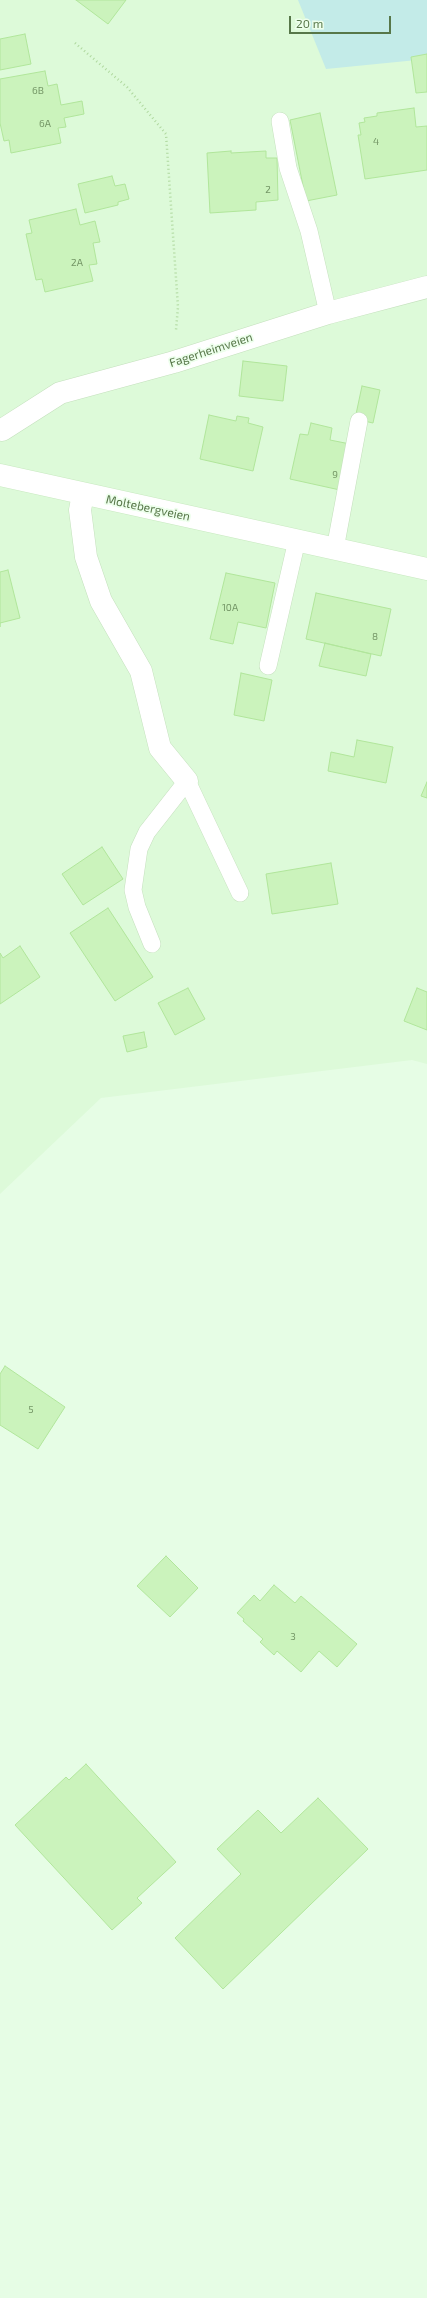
<!DOCTYPE html>
<html>
<head>
<meta charset="utf-8">
<style>
  body { margin:0 }
  #map { position:relative; width:427px; height:2298px; overflow:hidden; background:#e6fde5; font-family:"Exo 2",sans-serif }
  canvas { display:block }
  .scale { position:absolute; left:289px; top:16px; width:102px; height:18px; box-sizing:border-box; border:2px solid #577749; border-top:0; padding-left:5px; font-size:12px; line-height:14px; white-space:nowrap; color:#577749; -webkit-text-stroke:3px #edffec; paint-order:stroke }
</style>
</head>
<body>
<div id="map">
<canvas width="427" height="2298"></canvas>
<div class="scale">20 m</div>
</div>
<script>
const context = document.querySelector('canvas').getContext('2d');
context.lineJoin = 'round';
function fillPath(path, color) {
  context.fillStyle = color;
  context.fill(path, 'evenodd');
}
function poly(rows) {
  const path = new Path2D();
  for (const r of rows) {
    path.moveTo(r[0], r[1]);
    for (let i = 2; i < r.length; i += 2) path.lineTo(r[i], r[i + 1]);
  }
  return path;
}
function stroke(path, color, width, dash) {
  context.strokeStyle = color;
  context.lineWidth = width;
  context.lineCap = dash ? 'butt' : 'round';
  context.setLineDash(dash || []);
  context.stroke(path);
}
function drawText(font, color, halo, rows, align = 'center') {
  context.font = font + ' "Exo 2",sans-serif';
  context.lineWidth = 3.5;
  context.setLineDash([]);
  context.textBaseline = 'middle';
  context.strokeStyle = halo;
  context.fillStyle = color;
  for (const [text, x, y, turn = 0] of rows) {
    context.save();
    context.translate(x, y);
    context.rotate((+turn || 0) * Math.PI / 180);
    context.textAlign = isNaN(turn) ? turn : align;
    if (halo) context.strokeText(text, 0, 0);
    context.fillText(text, 0, 0);
    context.restore();
  }
}
const residential = poly([
  [0,0,427,0,427,1064,412,1060,101,1098,0,1194]
]);
const green = poly([
  [298,0,427,0,427,59,326,69]
]);
const building = poly([
  [76,0,126,0,108,24,76,0],
  [25,34,31,64,0,70,0,39,25,34],
  [427,54,427,92,416,93,411,57,427,54],
  [45,71,48,86,57,84,61,105,82,101,84,114,64,118,66,127,58,128,61,143,11,153,9,140,4,141,0,123,0,79,45,71],
  [414,108,416,127,427,126,427,170,365,179,358,135,361,135,359,123,365,122,364,118,377,116,377,113,414,108],
  [320,113,337,195,306,201,290,120,320,113],
  [231,151,231,153,266,151,266,158,277,158,278,200,256,202,256,210,210,213,207,153,231,151],
  [112,176,115,186,125,184,129,199,118,202,118,205,85,213,78,184,112,176],
  [76,209,80,225,95,221,100,242,93,243,97,264,89,265,93,281,45,292,42,279,36,280,26,234,32,233,29,220,76,209],
  [243,361,287,366,283,401,239,396,243,361],
  [362,386,380,390,373,423,355,419,362,386],
  [209,415,236,421,237,416,249,418,248,423,263,427,253,471,200,459,209,415],
  [311,423,332,428,330,440,350,444,340,490,290,479,300,434,308,435,311,423],
  [8,570,20,618,0,623,0,627,0,572,8,570],
  [226,573,275,583,266,628,238,622,233,644,210,639,226,573],
  [316,593,391,609,381,656,306,639,316,593],
  [325,643,371,654,366,676,319,666,325,643],
  [241,673,272,680,264,721,234,715,241,673],
  [357,740,393,747,386,783,328,771,331,752,354,757,357,740],
  [427,782,427,798,421,796,427,782],
  [102,847,123,879,83,905,62,874,102,847],
  [331,863,338,904,272,914,266,874,331,863],
  [108,908,153,977,115,1001,70,933,108,908],
  [20,946,40,977,0,1004,0,953,3,958,20,946],
  [188,988,205,1019,175,1035,158,1003,188,988],
  [417,988,427,992,427,1030,404,1021,417,988],
  [144,1032,147,1047,127,1052,123,1036,144,1032],
  [5,1366,65,1407,38,1449,0,1425,0,1374,5,1366],
  [166,1556,198,1588,170,1617,137,1586,166,1556],
  [274,1585,295,1603,301,1596,357,1644,337,1667,319,1651,301,1672,277,1651,274,1655,260,1642,263,1639,243,1621,244,1619,237,1613,254,1595,260,1601,274,1585],
  [86,1764,176,1862,137,1898,142,1903,112,1930,15,1825,66,1777,69,1780,86,1764],
  [318,1798,368,1849,223,1989,175,1938,241,1874,217,1849,258,1810,281,1833,318,1798]
]);
const path = poly([
  [75,43,127,87,166,134,178,307,176,330]
]);
const service = poly([
  [280,121,288,168,309,231,328,313],
  [335,549,359,421],
  [268,666,297,540],
  [152,944,137,907,133,890,139,849,147,832,187,781,240,893]
]);
const minor = poly([
  [2,430,60,393,174,362,328,313,427,287],
  [83,494,80,510,86,557,101,601,141,671,160,748,187,781]
]);
const secondary = poly([
  [0,475,427,569]
]);
const numberNames = [
  ["6B",38,91],
  ["6A",45,124],
  ["4",376,142],
  ["2",268,190],
  ["2A",77,263],
  ["9",335,475],
  ["10A",230,608],
  ["8",375,637],
  ["5",31,1410],
  ["3",293,1637]
];
const streetNames = [
  ["Fagerheimveien",211,350,-18],
  ["Moltebergveien",148,508,12]
];
fillPath(residential, '#ddfad9');
fillPath(green, '#c3ebe8');
fillPath(building, '#cbf3bc');
stroke(building, '#b1e69b', 1);
stroke(service, '#c4e0bd', 18);
stroke(minor, '#c4e0bd', 23);
stroke(secondary, '#c8e9c0', 23);
stroke(path, '#afd89e', 2.5, [1, 3]);
stroke(service, '#fff', 17);
stroke(minor, '#fff', 22);
stroke(secondary, '#fff', 22);
drawText('10px', '#749666', null, numberNames);
drawText('12px', '#577749', '#edffec', streetNames);
</script>
</body>
</html>
